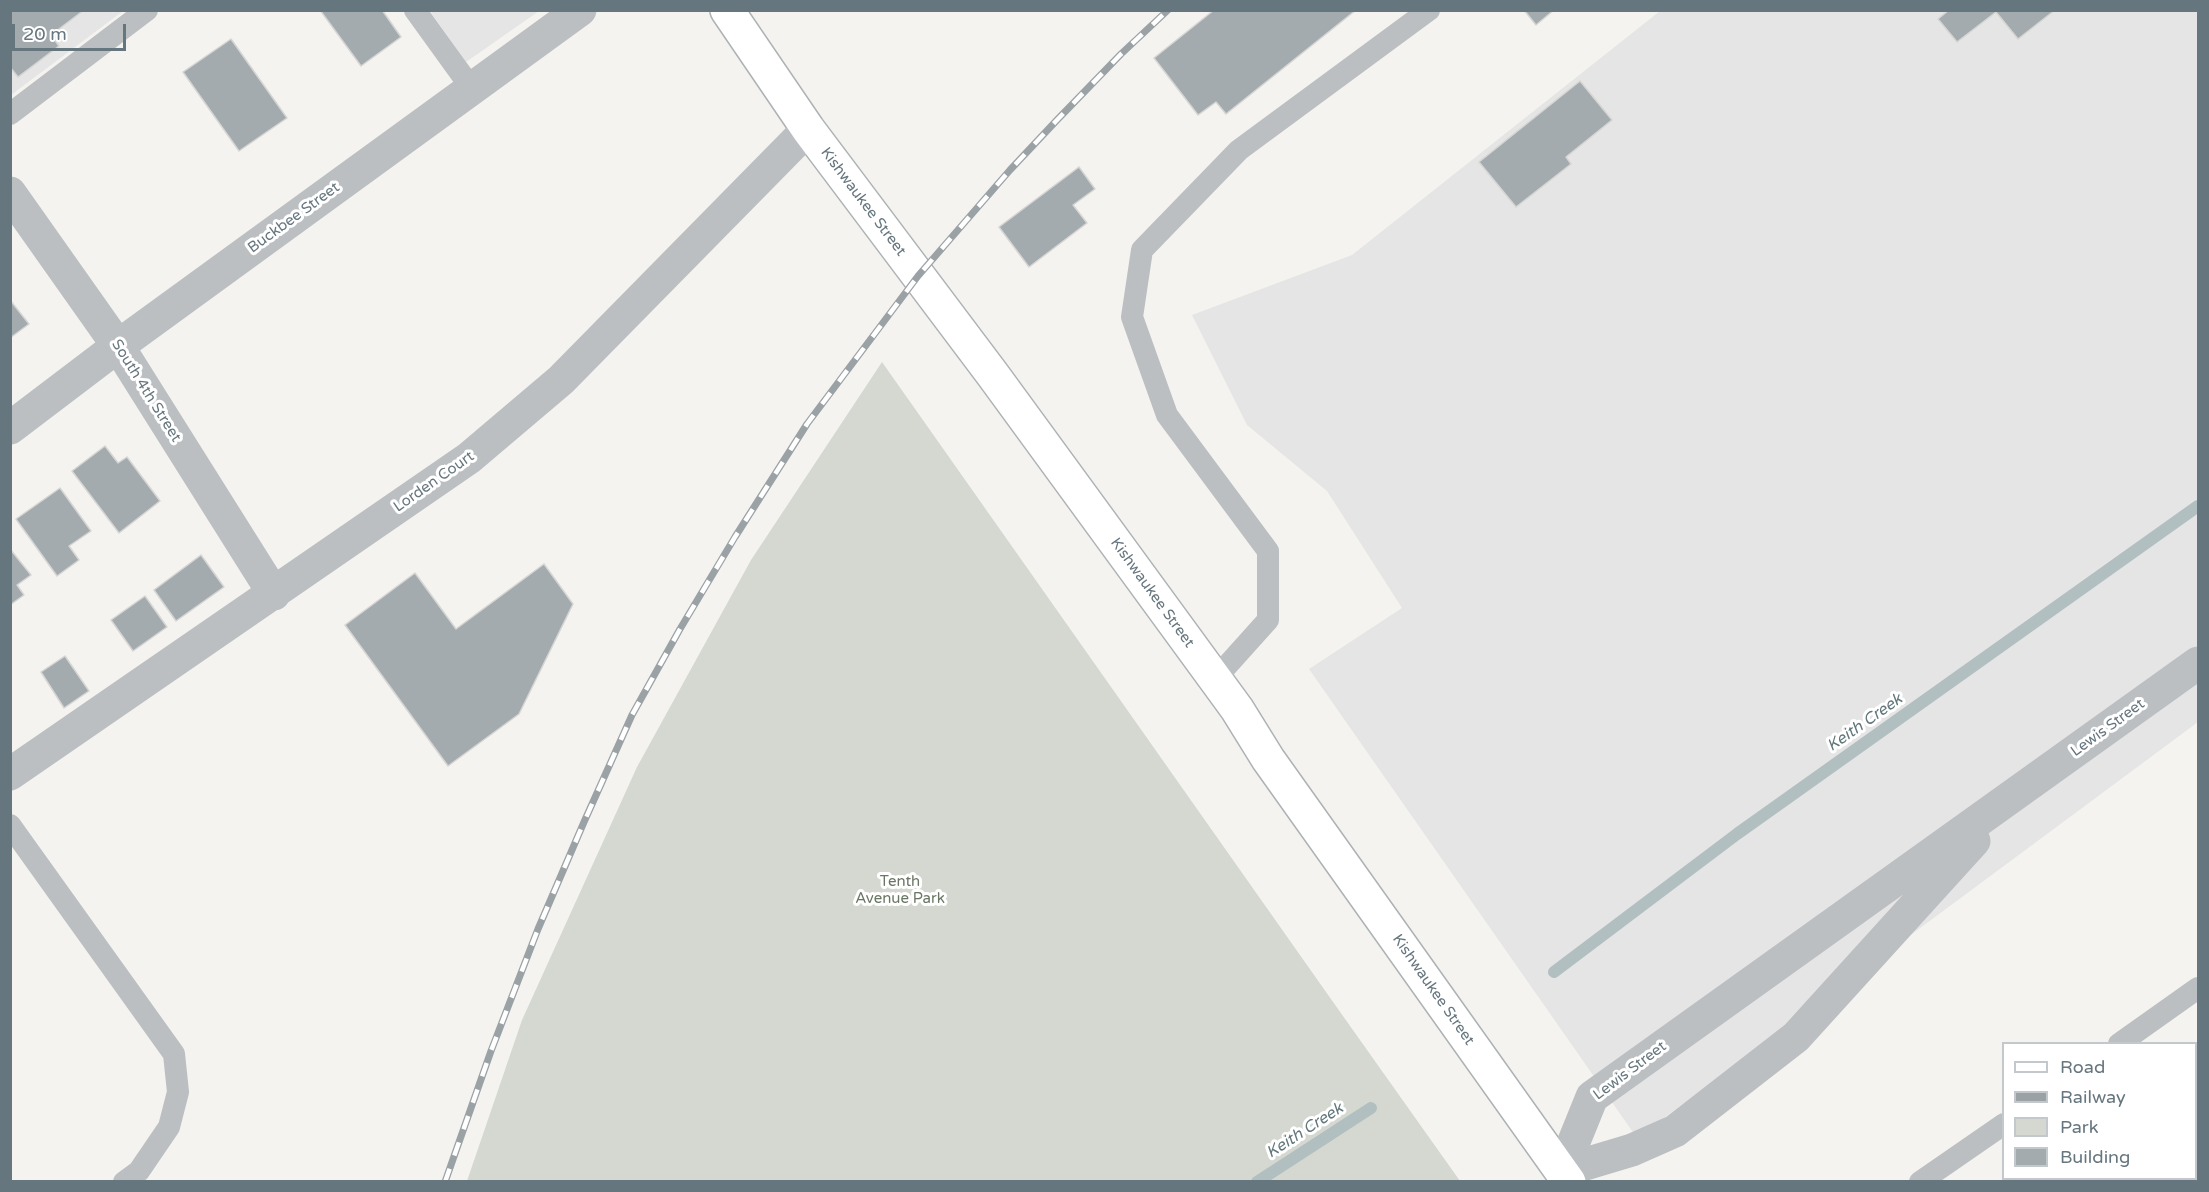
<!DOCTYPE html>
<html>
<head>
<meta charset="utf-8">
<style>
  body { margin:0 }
  #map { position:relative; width:2209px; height:1192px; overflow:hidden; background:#f4f3f0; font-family:"Varela Round",sans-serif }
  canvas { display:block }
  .frame { position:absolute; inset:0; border:12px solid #66767e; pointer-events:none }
  .legend { position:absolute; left:2002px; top:1042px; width:195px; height:138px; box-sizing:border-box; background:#fff; border:2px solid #c2c8cb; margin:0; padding:8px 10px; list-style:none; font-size:18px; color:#66767e }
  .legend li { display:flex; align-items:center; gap:12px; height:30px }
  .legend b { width:30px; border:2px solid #c2c8cb }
  .scale { position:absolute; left:12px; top:24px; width:114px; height:27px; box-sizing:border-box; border:3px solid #66767e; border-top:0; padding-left:8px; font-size:18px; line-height:21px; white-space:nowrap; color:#66767e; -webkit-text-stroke:4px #fff; paint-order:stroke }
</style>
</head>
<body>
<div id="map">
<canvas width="2209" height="1192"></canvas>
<div class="frame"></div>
<ul class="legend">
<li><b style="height:8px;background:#fff"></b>Road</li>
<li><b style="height:8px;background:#9ba2a6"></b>Railway</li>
<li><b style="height:16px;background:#d4d8d0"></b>Park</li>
<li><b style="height:16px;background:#a3abaf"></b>Building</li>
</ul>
<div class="scale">20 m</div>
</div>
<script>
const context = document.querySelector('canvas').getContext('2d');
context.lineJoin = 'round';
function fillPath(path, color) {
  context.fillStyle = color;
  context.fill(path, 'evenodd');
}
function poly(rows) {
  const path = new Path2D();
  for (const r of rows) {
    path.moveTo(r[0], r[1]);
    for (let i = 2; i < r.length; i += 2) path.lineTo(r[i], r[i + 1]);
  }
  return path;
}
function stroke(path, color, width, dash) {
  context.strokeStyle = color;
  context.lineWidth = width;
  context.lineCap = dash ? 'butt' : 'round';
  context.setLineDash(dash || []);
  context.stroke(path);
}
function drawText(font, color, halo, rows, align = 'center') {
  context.font = font + ' "Varela Round",sans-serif';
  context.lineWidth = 6;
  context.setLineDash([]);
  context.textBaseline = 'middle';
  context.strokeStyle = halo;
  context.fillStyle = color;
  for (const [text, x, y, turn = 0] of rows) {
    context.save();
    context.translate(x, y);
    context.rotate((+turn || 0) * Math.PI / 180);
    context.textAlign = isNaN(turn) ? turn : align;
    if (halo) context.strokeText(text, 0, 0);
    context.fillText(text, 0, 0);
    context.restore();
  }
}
const built = poly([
  [11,11,123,11,11,95],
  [430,11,539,11,466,62],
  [1660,11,2198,11,2198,722,1637,1138,1309,669,1402,608,1327,491,1247,425,1192,315,1352,255]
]);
const green = poly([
  [882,362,1338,1009,1460,1181,467,1181,522,1020,637,767,751,560]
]);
const stream = poly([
  [1554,972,1737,834,2198,506],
  [1257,1182,1371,1108]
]);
const building = poly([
  [10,10,84,10,51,35,59,46,18,77,10,67,10,10],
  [320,10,382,10,401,37,361,66,320,10],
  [1214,10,1356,10,1226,114,1216,102,1198,115,1154,58,1214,10],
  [1524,10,1554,10,1536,25,1524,10],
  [1949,10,2055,10,2018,39,1996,12,1957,42,1938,19,1949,10],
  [231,39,287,118,239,151,183,72,231,39],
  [1580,81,1612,120,1566,157,1571,164,1516,207,1479,162,1580,81],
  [1079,167,1095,189,1073,205,1087,223,1029,267,999,227,1079,167],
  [10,300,29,324,10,338,10,300],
  [105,446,118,463,127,457,160,501,119,533,72,471,105,446],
  [60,488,91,531,69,546,79,560,57,576,16,519,60,488],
  [10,549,31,575,17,585,24,595,10,605,10,549],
  [201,555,224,587,176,621,154,590,201,555],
  [544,564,573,604,519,714,448,766,345,625,415,573,456,629,544,564],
  [145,596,167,627,133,651,111,620,145,596],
  [65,656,89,691,64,708,41,672,65,656]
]);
const lane = poly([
  [415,10,472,89],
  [10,114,147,10],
  [1215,679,1268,620,1268,551,1167,415,1132,317,1142,250,1239,150,1429,10],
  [10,825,174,1054,178,1092,169,1127,139,1171,124,1182],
  [2119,1044,2198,988],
  [1920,1182,2004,1124]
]);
const street = poly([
  [10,193,118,346,274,594],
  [10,428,118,346,580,10],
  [10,774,469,458,561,380,808,129],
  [1562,1171,1592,1097,2198,663],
  [1562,1171,1632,1150,1675,1131,1796,1037,1974,841]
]);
const primary = poly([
  [727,10,808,129,993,375,1237,709,1268,759,1569,1182]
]);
const rail = poly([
  [445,1182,491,1051,538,929,584,822,632,715,680,629,735,537,807,424,918,276,1010,170,1057,120,1121,54,1168,10]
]);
const streetNames = [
  ["Kishwaukee Street",863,202,53],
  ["Buckbee Street",294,218,-36],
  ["South 4th Street",146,391,58],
  ["Lorden Court",434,482,-35],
  ["Kishwaukee Street",1152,593,54],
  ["Lewis Street",2108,728,-36],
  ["Kishwaukee Street",1433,990,55],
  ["Lewis Street",1630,1071,-37]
];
const parkNames = [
  ["Tenth",900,882],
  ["Avenue Park",900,899]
];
const waterNames = [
  ["Keith Creek",1865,723,-35],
  ["Keith Creek",1305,1131,-33]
];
fillPath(built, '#e4e5e4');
fillPath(green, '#d4d8d0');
stroke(stream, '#b1bfc1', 12);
fillPath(building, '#a3abaf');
stroke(building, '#d5d5d3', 1.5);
stroke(primary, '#adb2b4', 36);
stroke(lane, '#bbbfc2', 22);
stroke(street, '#bbbfc2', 33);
stroke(primary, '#fff', 33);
stroke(rail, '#9ba2a6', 7);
stroke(rail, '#fff', 4.5, [14]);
drawText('15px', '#66767e', '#fff', streetNames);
drawText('15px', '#6a7664', '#fff', parkNames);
drawText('italic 16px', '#61777b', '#fff', waterNames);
</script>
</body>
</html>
